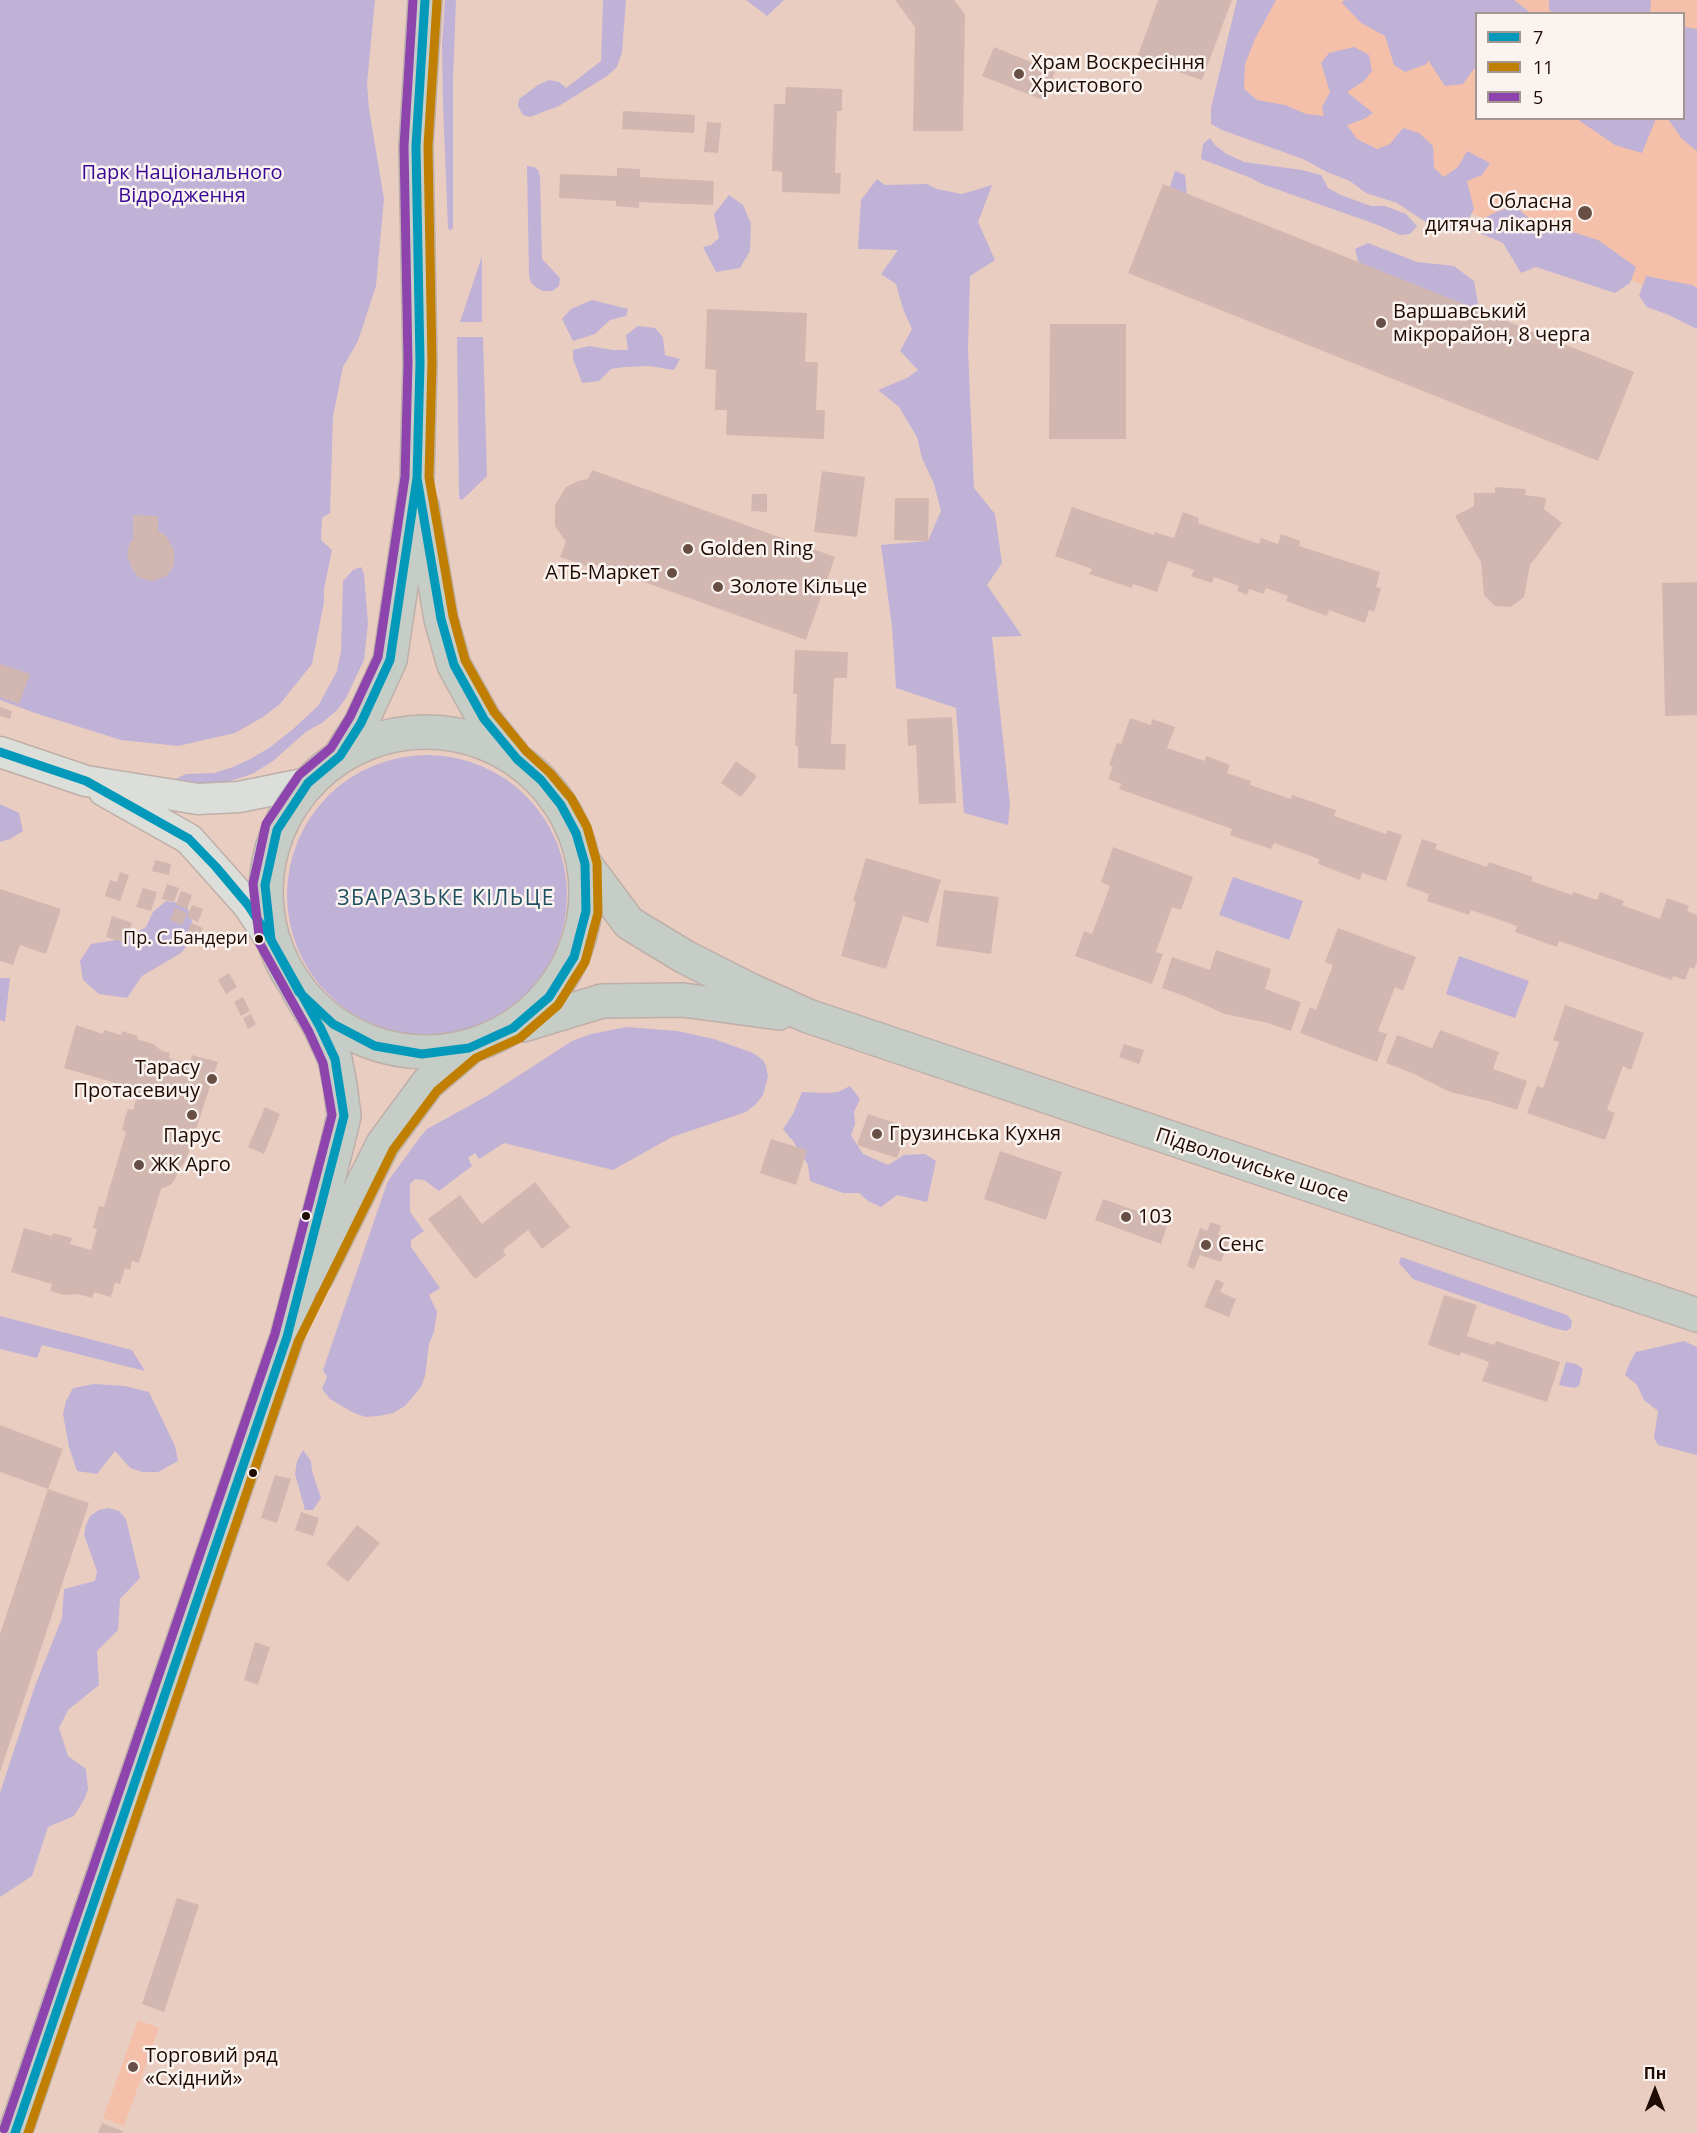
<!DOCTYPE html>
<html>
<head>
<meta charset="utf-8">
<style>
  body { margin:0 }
  #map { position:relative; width:1697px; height:2133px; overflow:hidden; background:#eacdc1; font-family:"Open Sans",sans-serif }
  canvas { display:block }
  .legend { position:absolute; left:1475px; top:12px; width:210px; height:108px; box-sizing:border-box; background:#faf3f0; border:2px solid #a39691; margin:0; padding:8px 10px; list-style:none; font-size:18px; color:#200b03 }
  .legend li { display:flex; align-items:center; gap:12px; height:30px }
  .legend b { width:30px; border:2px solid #a39691 }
  .north { position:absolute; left:1625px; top:2061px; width:60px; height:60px; -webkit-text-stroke:4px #faf3f0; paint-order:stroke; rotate:0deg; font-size:16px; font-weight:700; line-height:24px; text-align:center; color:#200b03 }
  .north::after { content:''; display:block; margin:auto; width:21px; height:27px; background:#200b03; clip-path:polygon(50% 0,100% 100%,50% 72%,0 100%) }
</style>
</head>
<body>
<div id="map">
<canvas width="1697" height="2133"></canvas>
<ul class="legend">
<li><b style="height:8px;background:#0399ba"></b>7</li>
<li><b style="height:8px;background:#c17f01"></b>11</li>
<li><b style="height:8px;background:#8e44ad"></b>5</li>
</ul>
<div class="north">Пн</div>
</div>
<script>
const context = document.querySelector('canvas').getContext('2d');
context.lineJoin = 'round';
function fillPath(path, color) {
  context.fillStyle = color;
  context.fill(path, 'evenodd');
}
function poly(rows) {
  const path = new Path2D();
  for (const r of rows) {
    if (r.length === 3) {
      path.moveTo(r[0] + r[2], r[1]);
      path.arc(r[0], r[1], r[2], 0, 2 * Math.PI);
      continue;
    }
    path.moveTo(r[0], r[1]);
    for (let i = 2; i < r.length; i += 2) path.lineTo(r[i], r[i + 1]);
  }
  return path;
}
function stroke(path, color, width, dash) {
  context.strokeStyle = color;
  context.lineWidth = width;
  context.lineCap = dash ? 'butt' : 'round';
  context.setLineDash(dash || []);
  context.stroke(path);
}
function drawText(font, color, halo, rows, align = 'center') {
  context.font = font + ' "Open Sans",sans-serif';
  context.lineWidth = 5;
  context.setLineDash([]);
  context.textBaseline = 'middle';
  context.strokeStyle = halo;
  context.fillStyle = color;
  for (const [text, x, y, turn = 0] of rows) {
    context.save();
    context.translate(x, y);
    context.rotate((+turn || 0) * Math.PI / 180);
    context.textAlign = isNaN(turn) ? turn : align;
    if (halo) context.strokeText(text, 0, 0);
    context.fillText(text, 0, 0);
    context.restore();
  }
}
const built = poly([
  [1260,0,1697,0,1697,308,1232,112],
  [1476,14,1684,14,1684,118,1476,118],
  [138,2020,159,2028,124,2126,103,2118]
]);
const green = poly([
  [0,0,375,0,367,84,369,109,384,199,376,286,358,341,343,367,333,416,330,513,322,518,321,540,332,550,324,589,324,602,312,664,280,704,263,717,235,733,178,746,121,740,35,713,0,700],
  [445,0,456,0,453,80,453,228,450,231,448,228,443,104,442,45],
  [603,0,626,0,622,52,617,67,607,76,559,106,530,117,523,115,518,106,519,99,538,85,549,80,559,82,566,88,601,61],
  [746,0,784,0,767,16],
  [1237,0,1276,0,1255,39,1245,64,1244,89,1257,100,1285,105,1306,114,1324,116,1322,107,1330,92,1321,63,1329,53,1354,47,1369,55,1372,71,1364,81,1347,92,1373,113,1364,119,1347,125,1357,139,1377,149,1390,144,1403,128,1419,133,1433,146,1434,168,1444,177,1458,167,1467,151,1490,163,1482,175,1467,181,1474,209,1466,225,1451,229,1427,223,1397,203,1366,193,1350,181,1327,172,1303,159,1222,130,1211,124,1211,108],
  [1344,0,1514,0,1531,13,1476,14,1476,66,1463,84,1445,86,1428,60,1427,64,1405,72,1394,65,1385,36,1361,23,1342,3],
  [1549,0,1651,0,1650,13,1554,14,1549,10],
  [1684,27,1697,29,1697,151,1682,139,1668,119,1684,118],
  [1655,119,1655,121,1642,153,1615,145,1577,119],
  [1210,138,1215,145,1225,153,1244,162,1302,170,1321,175,1328,188,1341,195,1371,206,1385,206,1406,214,1417,226,1410,234,1400,235,1378,225,1262,184,1251,178,1201,159,1203,144],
  [527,166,534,167,538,170,540,176,542,259,560,278,559,286,552,291,543,291,537,288,531,283,529,275],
  [1175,171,1185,175,1187,195,1169,204,1170,186],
  [877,179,885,185,927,184,937,189,962,194,992,185,978,222,995,260,970,276,968,349,974,488,995,514,1002,563,987,585,1022,636,992,637,1010,805,1008,825,964,813,956,708,896,688,892,627,881,545,928,541,941,511,934,484,922,458,917,437,899,407,878,390,907,378,918,370,900,351,912,329,903,309,896,284,881,274,898,250,858,249,861,200],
  [729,195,743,205,751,224,750,251,740,268,716,272,703,247,711,245,719,238,714,214],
  [1515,206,1534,223,1566,230,1598,240,1636,267,1630,283,1615,293,1536,267,1521,273,1503,243,1480,233,1475,223,1496,212],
  [1368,243,1417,262,1454,266,1474,281,1478,303,1471,317,1380,283,1358,261,1355,249],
  [482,256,482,322,460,322],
  [1646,276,1692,285,1697,288,1697,329,1669,315,1647,307,1639,296],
  [592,300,628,309,626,316,610,320,595,334,573,341,562,319,571,309],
  [638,326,655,328,663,337,665,355,680,359,674,370,649,366,625,367,611,369,599,381,582,383,573,359,573,350,589,346,613,350,628,350,626,335],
  [457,337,483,337,487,476,462,500,459,498],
  [361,567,364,574,368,623,364,660,346,698,337,710,322,723,307,731,273,761,252,774,215,786,174,782,175,779,186,774,214,773,233,767,252,758,269,748,292,730,318,706,337,671,341,651,343,581,353,570],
  [427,895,140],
  [0,804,19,813,23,831,10,839,0,842],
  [1233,877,1303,901,1289,940,1219,915],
  [166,901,186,904,192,921,193,938,181,953,142,976,127,998,99,994,83,980,80,961,91,944,127,938,146,927,153,912],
  [1459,956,1529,981,1515,1018,1446,994],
  [0,978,10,978,5,1022,0,1020],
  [627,1027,677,1031,714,1039,753,1053,763,1060,766,1066,768,1077,763,1095,756,1104,746,1112,672,1137,613,1170,504,1143,479,1159,475,1153,468,1158,472,1166,439,1191,424,1180,415,1179,410,1184,410,1212,424,1231,411,1240,411,1247,440,1288,429,1295,437,1312,434,1332,429,1344,425,1376,421,1387,405,1406,393,1413,379,1416,365,1417,352,1412,330,1399,322,1389,327,1377,323,1370,385,1189,388,1181,421,1136,427,1129,487,1096,572,1041,591,1034],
  [850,1086,860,1099,854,1112,855,1124,851,1135,863,1154,888,1165,904,1155,925,1154,936,1161,927,1202,897,1195,881,1207,868,1201,859,1193,843,1193,810,1181,808,1165,793,1141,783,1129,793,1114,802,1092,826,1093,838,1092],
  [1401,1257,1567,1315,1572,1321,1571,1328,1566,1331,1550,1327,1413,1279,1399,1263],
  [0,1316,132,1350,145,1371,42,1345,37,1358,0,1349],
  [1684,1341,1697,1347,1697,1455,1658,1445,1654,1438,1658,1411,1644,1400,1637,1385,1625,1375,1630,1362,1636,1352],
  [1566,1362,1576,1364,1583,1369,1579,1386,1574,1388,1559,1385],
  [94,1384,125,1386,149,1392,175,1446,178,1461,158,1472,142,1472,130,1468,115,1451,97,1474,77,1471,69,1447,63,1414,66,1401,73,1388],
  [303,1450,311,1461,312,1471,321,1498,313,1510,305,1510,295,1474,297,1461],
  [109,1508,119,1511,126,1519,140,1578,120,1599,118,1630,97,1651,99,1685,68,1710,59,1728,68,1756,86,1769,88,1789,84,1800,74,1816,48,1827,32,1876,0,1897,0,1793,35,1686,62,1618,64,1589,95,1581,97,1571,84,1535,86,1525,90,1516,99,1510]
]);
const building = poly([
  [895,0,954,0,965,14,963,131,913,131,915,27],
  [1158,0,1232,0,1202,80,1137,58],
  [994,47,1055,72,1043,100,982,76],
  [786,87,842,89,842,111,837,111,835,173,841,173,840,194,782,192,782,172,772,171,774,104,785,104],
  [623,111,695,115,694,133,622,129],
  [707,122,721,123,718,153,704,152],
  [617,168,640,169,640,177,714,181,713,205,639,202,639,208,616,206,616,201,559,198,560,174,617,176],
  [1163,184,1634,372,1598,461,1128,273],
  [707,309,807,313,805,362,818,362,816,410,825,410,824,439,726,435,727,410,715,410,716,370,705,369],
  [1050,324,1126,324,1126,439,1049,439],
  [592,470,835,557,806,640,594,564,592,568,560,557,566,542,555,526,555,505,566,487,578,481,588,479],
  [822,471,865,477,857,537,814,532],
  [1495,487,1526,489,1525,495,1546,498,1544,509,1562,523,1530,565,1524,597,1511,607,1495,606,1484,595,1481,562,1455,516,1474,506,1474,493,1495,493],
  [752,494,767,494,767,512,751,511],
  [895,498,929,498,928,541,894,540],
  [1072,507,1154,535,1154,532,1174,538,1183,512,1199,518,1198,523,1259,544,1261,538,1278,544,1281,534,1300,541,1299,546,1380,572,1376,587,1381,588,1374,612,1369,610,1365,623,1329,610,1327,616,1286,601,1288,596,1266,588,1263,594,1249,589,1247,595,1237,591,1239,586,1214,577,1212,583,1191,576,1194,570,1168,561,1157,592,1133,584,1132,588,1089,574,1092,569,1055,556],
  [133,515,158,516,158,531,166,536,174,550,174,565,167,576,152,581,138,577,132,568,127,555,130,542,133,540],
  [1697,582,1697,715,1665,716,1662,583],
  [795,650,848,652,847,678,834,678,831,744,846,744,845,770,798,768,798,746,795,746,797,694,793,694],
  [0,664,30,674,19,704,0,697],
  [0,707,12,711,10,719,0,716],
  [952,717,956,803,919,804,916,745,908,746,907,719],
  [1130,718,1151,725,1152,719,1175,727,1167,748,1205,761,1206,756,1230,765,1227,773,1251,781,1250,785,1291,799,1292,795,1336,810,1334,816,1386,834,1388,830,1402,835,1386,881,1362,873,1360,880,1318,864,1319,859,1274,843,1271,849,1230,835,1232,829,1119,789,1121,784,1108,779,1113,767,1109,765,1117,743,1121,744],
  [736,761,757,776,741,797,721,783],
  [1422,839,1437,844,1435,849,1487,867,1489,862,1533,877,1531,881,1572,895,1573,892,1597,900,1600,892,1624,901,1622,905,1660,919,1667,898,1689,906,1687,911,1697,915,1697,962,1694,969,1690,967,1685,980,1673,976,1672,980,1559,941,1557,947,1515,932,1517,926,1471,910,1469,915,1427,901,1429,894,1406,886],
  [1113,847,1193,877,1181,910,1172,907,1156,952,1163,954,1152,984,1075,956,1084,931,1092,934,1110,886,1101,882],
  [866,858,941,880,928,923,903,916,886,969,841,956,856,902,853,901],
  [155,860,171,864,169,875,152,871],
  [120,872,129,875,120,901,105,896,110,880,117,882],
  [167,884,179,888,174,902,162,899],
  [143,888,157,892,151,911,136,907],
  [0,889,61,909,46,954,20,945,13,965,0,961],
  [944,890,999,897,991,954,936,946],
  [181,891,192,895,187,909,176,905],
  [192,905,203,909,198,922,187,917],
  [175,908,187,913,182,925,170,920],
  [112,916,132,923,125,943,106,937],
  [191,923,203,928,199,938,187,934],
  [1338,928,1416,957,1403,991,1395,987,1378,1031,1387,1034,1377,1062,1300,1033,1310,1007,1316,1010,1333,965,1325,962],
  [1216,950,1271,969,1265,989,1301,1002,1291,1031,1268,1023,1225,1014,1187,997,1162,988,1172,957,1210,970],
  [229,973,237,987,226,994,218,980],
  [243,997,250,1011,241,1016,234,1002],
  [1565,1005,1644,1033,1631,1070,1623,1066,1607,1110,1615,1113,1605,1140,1527,1113,1537,1086,1543,1088,1559,1042,1553,1040],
  [251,1014,256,1024,248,1029,243,1018],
  [76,1025,103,1034,104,1030,121,1035,122,1031,138,1036,137,1039,153,1044,162,1051,170,1053,169,1058,190,1064,192,1055,218,1062,187,1157,172,1184,161,1189,139,1263,132,1261,130,1270,125,1268,120,1284,115,1283,111,1297,94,1292,92,1298,78,1294,64,1295,50,1291,52,1284,11,1272,24,1228,52,1236,53,1233,72,1238,70,1244,91,1250,97,1229,93,1228,99,1206,104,1207,126,1132,122,1130,125,1118,128,1109,133,1110,139,1090,64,1068],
  [1440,1030,1499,1052,1493,1069,1527,1081,1517,1110,1489,1101,1450,1092,1412,1073,1386,1063,1397,1035,1432,1048],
  [1124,1044,1144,1050,1139,1064,1119,1057],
  [265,1107,280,1114,264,1154,248,1147],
  [868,1114,908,1127,897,1158,857,1145],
  [771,1139,807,1150,796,1185,760,1173],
  [1000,1151,1062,1172,1046,1220,984,1199],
  [535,1182,570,1227,542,1249,528,1230,503,1250,506,1255,475,1279,428,1219,460,1195,482,1224],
  [1103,1199,1168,1222,1161,1244,1095,1220],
  [1211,1222,1221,1226,1218,1235,1230,1239,1221,1262,1200,1255,1194,1269,1187,1266,1200,1228,1207,1231],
  [1216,1279,1224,1283,1220,1292,1236,1299,1229,1317,1204,1307],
  [1444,1295,1477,1305,1467,1336,1494,1345,1496,1341,1560,1362,1547,1402,1482,1381,1489,1362,1461,1352,1460,1356,1428,1345],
  [0,1425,63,1449,48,1489,0,1472],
  [275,1475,291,1479,277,1523,261,1518],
  [48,1489,89,1503,0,1772,0,1634],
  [301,1512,319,1518,313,1536,295,1530],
  [357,1525,380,1543,348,1582,326,1564],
  [255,1642,270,1647,258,1685,244,1680],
  [177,1898,199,1905,164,2012,142,2004],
  [102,2123,123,2131,122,2133,98,2133]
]);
const major = poly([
  [0,752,86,781,198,799,239,797,308,783],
  [104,791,189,839,248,905,271,940]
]);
const highway = poly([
  [422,506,441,619,454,665,484,719,512,754],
  [426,892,160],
  [340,756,361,723,390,660,417,478,420,363,416,146,425,0],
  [585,864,629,923,685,957,750,990,808,1016,1697,1315],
  [523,1025,602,1001,683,1000,779,1013],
  [317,1276,383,1144,428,1083,469,1048],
  [15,2133,287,1337,336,1149,344,1116,340,1085,335,1059,320,1027,299,992]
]);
const bus1 = poly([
  [417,478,441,619,454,665,484,719,517,759,541,780,561,805,576,833,585,864,586,911,574,957,549,997,513,1028,469,1048,422,1054,375,1046,333,1024,299,992,271,940,265,885,277,830,308,783,340,756,361,723,390,660,417,478],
  [417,478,420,363,416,146,425,0],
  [0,752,86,781,189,839,216,867,248,905,271,940,320,1027,335,1059,344,1116,287,1337,15,2133]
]);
const bus2 = poly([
  [28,2133,298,1342,393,1150,437,1091,476,1058,520,1038,558,1005,585,962,598,913,597,863,587,827,571,798,550,773,526,751,494,712,465,660,453,616,429,477,432,363,428,146,437,1]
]);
const bus3 = poly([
  [4,2129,275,1334,332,1115,323,1063,309,1032,260,944,253,884,266,824,299,775,331,748,350,717,378,657,405,477,408,363,404,146,413,0]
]);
const markers = [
  [1019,74,6,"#674f46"],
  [1585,213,8,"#674f46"],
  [1381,323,6,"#674f46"],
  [688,549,6,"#674f46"],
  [672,573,6,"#674f46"],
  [718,587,6,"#674f46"],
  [259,939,5,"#200b03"],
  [212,1079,6,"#674f46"],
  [192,1115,6,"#674f46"],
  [877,1134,6,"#674f46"],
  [139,1165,6,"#674f46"],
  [306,1216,5,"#200b03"],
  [1126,1217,6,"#674f46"],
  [1206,1245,6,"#674f46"],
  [253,1473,5,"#200b03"],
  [133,2067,6,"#674f46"]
];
const busNames = [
  ["Пр. С.Бандери",248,939]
];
const poiNames = [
  ["Храм Воскресіння",1031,63],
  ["Христового",1031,86],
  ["Обласна",1572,202,"right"],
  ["дитяча лікарня",1572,225,"right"],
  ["Варшавський",1393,312],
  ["мікрорайон, 8 черга",1393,335],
  ["Golden Ring",700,549],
  ["АТБ-Маркет",660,573,"right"],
  ["Золоте Кільце",730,587],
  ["Тарасу",200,1068,"right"],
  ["Протасевичу",200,1091,"right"],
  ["Грузинська Кухня",889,1134],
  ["Парус",192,1136,"center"],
  ["ЖК Арго",151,1165],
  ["103",1138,1217],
  ["Сенс",1218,1245],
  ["Торговий ряд",145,2056],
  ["«Східний»",145,2079]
];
const parkNames = [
  ["Парк Національного",182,173],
  ["Відродження",182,196]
];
const streetNames = [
  ["Підволочиське шосе",1252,1166,18]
];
const neighbourhoodNames = [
  ["ЗБАРАЗЬКЕ КІЛЬЦЕ",446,899]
];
fillPath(built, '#f4c0a9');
fillPath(green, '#c0b1d7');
fillPath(building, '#d2b7b0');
stroke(major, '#beafa9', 33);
stroke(highway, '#beafa9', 36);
stroke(major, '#dcdeda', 30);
stroke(highway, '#c6cdc7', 33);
stroke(bus1, '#0399ba', 9);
stroke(bus2, '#c17f01', 9);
stroke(bus3, '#8e44ad', 9);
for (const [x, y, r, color] of markers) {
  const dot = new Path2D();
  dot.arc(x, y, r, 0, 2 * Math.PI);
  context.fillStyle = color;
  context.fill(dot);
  stroke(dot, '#faf3f0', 2);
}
drawText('18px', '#200b03', '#faf3f0', busNames, 'right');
drawText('20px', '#200b03', '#faf3f0', poiNames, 'left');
drawText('20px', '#390994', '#faf3f0', parkNames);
drawText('20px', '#200b03', '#faf3f0', streetNames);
context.letterSpacing = '1.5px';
drawText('21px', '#1f5062', '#faf3f0', neighbourhoodNames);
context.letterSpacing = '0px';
</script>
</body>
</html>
